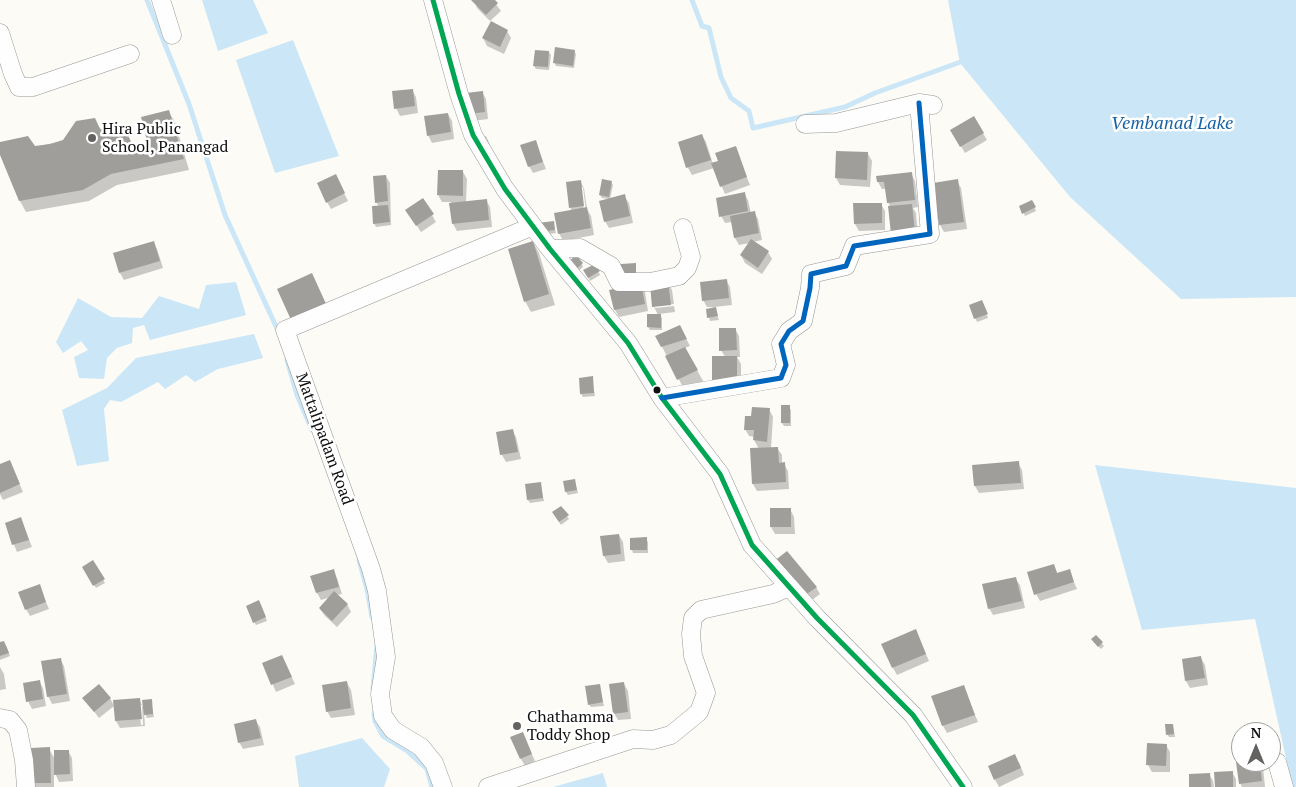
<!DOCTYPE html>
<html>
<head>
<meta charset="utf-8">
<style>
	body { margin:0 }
	#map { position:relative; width:1296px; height:787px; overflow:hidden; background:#fcfbf6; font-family:"PT Serif",serif }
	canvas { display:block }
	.north { position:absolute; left:1231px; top:722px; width:50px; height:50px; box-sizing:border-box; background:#fff; border:1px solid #9f9f9f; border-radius:50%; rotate:0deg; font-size:14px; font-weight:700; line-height:20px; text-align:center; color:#101010 }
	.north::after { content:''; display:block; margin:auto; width:18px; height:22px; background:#636260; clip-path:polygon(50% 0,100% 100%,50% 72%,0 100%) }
</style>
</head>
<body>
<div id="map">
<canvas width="1296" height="787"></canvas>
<div class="north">N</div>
</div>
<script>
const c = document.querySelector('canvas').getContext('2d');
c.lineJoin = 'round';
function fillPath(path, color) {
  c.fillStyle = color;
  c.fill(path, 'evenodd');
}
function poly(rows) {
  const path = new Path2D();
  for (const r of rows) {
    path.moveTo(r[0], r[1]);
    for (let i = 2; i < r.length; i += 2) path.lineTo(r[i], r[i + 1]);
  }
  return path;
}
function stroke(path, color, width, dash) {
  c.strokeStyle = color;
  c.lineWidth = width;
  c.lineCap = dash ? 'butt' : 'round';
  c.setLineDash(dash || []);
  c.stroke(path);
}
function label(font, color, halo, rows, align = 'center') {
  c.font = font + ' "PT Serif",serif';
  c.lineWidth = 5;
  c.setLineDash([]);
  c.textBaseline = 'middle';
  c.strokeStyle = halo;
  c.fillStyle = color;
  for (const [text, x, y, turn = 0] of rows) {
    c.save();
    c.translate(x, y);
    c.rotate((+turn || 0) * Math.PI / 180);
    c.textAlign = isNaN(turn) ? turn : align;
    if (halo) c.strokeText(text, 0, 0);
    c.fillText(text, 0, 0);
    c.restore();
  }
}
fillPath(poly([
	[202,0,253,0,268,33,218,51],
	[948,0,1296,0,1296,297,1181,299,1070,197,960,63],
	[293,40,339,156,275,173,236,60],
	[236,282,246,315,150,340,144,325,133,328,132,343,117,348,107,358,104,379,79,378,74,357,88,350,81,341,63,353,56,342,78,298,111,317,142,318,159,296,199,309,206,285],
	[254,334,263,358,218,369,195,382,186,375,165,389,158,382,121,402,110,400,104,409,109,461,77,466,62,410,107,388,136,358],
	[1095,465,1296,488,1296,787,1293,787,1292,785,1255,619,1142,630],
	[362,738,390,769,384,787,299,787,295,756],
	[603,773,607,787,553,787]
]), '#cbe7f7');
fillPath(poly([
	[474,0,493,0,501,11,490,21,477,8],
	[507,31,511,38,504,54,487,46,483,38],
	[574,51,576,54,574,68,556,66,554,62],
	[549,52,551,55,549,70,536,69,534,66],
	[412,90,416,97,418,113,400,116,396,108],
	[482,92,486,99,488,119,473,121,467,94],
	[168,111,175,122,189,170,117,185,89,201,26,212,20,201,0,152,0,143,34,147,64,141,95,120,101,130,124,127,135,150,150,146],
	[448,114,452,121,454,139,432,143,428,135],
	[974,118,987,140,965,153,952,131],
	[702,135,706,142,713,164,719,162,735,148,750,185,725,194,714,168,692,175,688,168,679,143],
	[486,136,490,145,486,147,482,137],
	[535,141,546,169,533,173,529,166],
	[868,154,872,161,870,187,840,185,836,178],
	[463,172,467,179,466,202,486,200,490,207,492,227,457,231,453,224,451,202,442,202,438,195],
	[911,173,915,181,918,207,913,208,916,213,918,238,891,208,888,202,886,189,882,189,878,182,877,177],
	[386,176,390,183,391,225,376,227,374,223,379,207,376,202],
	[580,181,584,188,587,209,591,216,594,235,563,241,559,233,572,211,570,207],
	[581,187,583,187,586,212,584,212],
	[957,181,961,188,967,229,944,232,940,225],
	[611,182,613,185,610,199,624,196,629,203,633,223,609,228,605,221,610,199,602,198,600,195],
	[339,183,348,201,331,209,327,202],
	[744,193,748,200,751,213,754,212,758,219,762,240,753,242,768,252,772,259,762,274,745,263,741,255,750,243,739,245,735,238,732,222,725,223,721,216],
	[1032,201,1036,211,1025,216,1021,207],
	[881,204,885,211,885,230,859,231,855,224],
	[432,215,436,222,421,232,411,217],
	[553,222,556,233,543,235],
	[153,242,157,249,163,268,124,280,120,273,114,253],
	[533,242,539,253,555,305,531,312,525,301],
	[582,264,583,267,576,273,570,266],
	[595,265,600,275,590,281,585,271],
	[652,273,653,276,668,283,672,290,674,304,655,306,655,308,674,306,675,312,659,314,662,318,662,330,650,330,648,327,658,315,654,307,651,284,644,274],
	[726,280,730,287,732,305,714,307,719,320,710,321,707,310,714,308,713,307,707,307,703,300],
	[640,285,645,292,648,311,619,317,615,310,611,291],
	[983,305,988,318,977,322,970,306],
	[680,327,690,346,685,348,709,392,690,401,657,337],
	[735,329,739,336,740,357,737,357,741,364,741,386,717,386,713,379,725,357,721,350],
	[592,378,595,396,583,397,581,394],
	[789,407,791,410,791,426,784,426,782,423],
	[769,409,773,417,771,448,777,448,782,455,782,464,784,464,788,471,789,489,757,491,753,484,759,449,754,440,755,437,749,436,745,429,752,418],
	[512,430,516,437,521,459,506,462,502,455,497,433],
	[1018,463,1022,470,1024,489,979,493,975,486],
	[0,466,13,469,23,492,3,500,0,494],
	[574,480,578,493,568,495,566,492],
	[540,484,544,501,530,503,528,500],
	[561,507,569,519,561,525,553,513],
	[790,509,794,517,795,534,775,534,771,527],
	[21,519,32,547,17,552,6,524],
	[619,535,623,542,625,561,608,563,604,556,602,537],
	[646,539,648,542,648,553,633,553,632,550],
	[93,562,105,583,96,588,83,567],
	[1053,565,1058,574,1069,571,1077,589,1040,601,1036,594],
	[778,569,816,587,820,594,808,603],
	[333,571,337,578,342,594,337,595,347,604,351,612,337,627,325,616,320,609,331,597,321,600,317,593,312,577],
	[1015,578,1020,585,1025,608,993,615,989,608],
	[39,586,49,609,30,616,26,609],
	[261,605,267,621,256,625,254,622],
	[1096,636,1104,646,1101,649,1092,640],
	[919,638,929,661,897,675,893,668],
	[0,644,6,645,10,656,0,660],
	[282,656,295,684,276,692,264,664],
	[1201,658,1205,665,1208,685,1190,688,1186,681],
	[60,659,64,666,70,701,52,704,48,696],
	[0,667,4,674,6,689,0,690],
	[39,681,43,688,46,706,32,709,28,701],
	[347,683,351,690,355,715,331,718,327,711],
	[624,684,628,691,631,719,618,720,614,713],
	[599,685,604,706,591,707,589,704],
	[963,686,978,722,947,733,943,726],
	[84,698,110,698,114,706,99,718],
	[139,699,144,709,151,701,154,717,147,718,144,712,145,726,120,728,116,721],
	[139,705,142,705,143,725,141,725],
	[255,720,260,727,264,745,243,749,239,742],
	[1173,725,1175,737,1169,737,1167,734],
	[522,733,535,761,525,766,521,759],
	[1166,745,1170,752,1170,772,1152,772,1148,765],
	[49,749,55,759,68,751,72,758,73,781,59,782,54,771,54,787,35,787,33,783],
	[1019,762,1024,775,999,787,995,780],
	[1259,762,1263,767,1265,787,1242,787,1240,783],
	[1232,772,1236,779,1236,787,1216,787],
	[1209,774,1213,781,1214,787,1191,787]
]), '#0003');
stroke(poly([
	[147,0,189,104,225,215,279,333],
	[692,0,702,26,709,28,721,77,731,98,749,111,753,128,845,107,875,93,966,60],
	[287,360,297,395,312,430],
	[359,560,367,589,372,617],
	[373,689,377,645],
	[374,713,375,721,383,736,406,750,427,769,432,787]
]), '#cbe7f7', 5);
fillPath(poly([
	[471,0,495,0,498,3,486,15],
	[491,21,508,30,500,47,482,38],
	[555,47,575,50,573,66,553,63],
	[535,50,549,51,548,67,533,66],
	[413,89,415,106,394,109,392,91],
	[483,91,485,112,468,114,466,93],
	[169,110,184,159,111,174,83,190,19,201,0,155,0,142,28,136,35,146,50,144,63,140,76,121,95,118,100,129,124,126,134,149,148,145,141,117],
	[448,113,451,132,427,136,424,116],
	[974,116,984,133,960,147,950,130],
	[702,134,711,160,686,168,678,142],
	[536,140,543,162,528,167,520,145],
	[736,146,747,177,720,187,711,163,718,161,715,153],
	[836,151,868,152,867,180,835,178],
	[438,170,463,170,463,196,437,195],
	[912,172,915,200,887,203,884,182,877,182,876,176],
	[336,174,345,193,326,203,317,183],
	[386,175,388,201,375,203,373,176],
	[602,179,612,181,609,197,599,195],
	[958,179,964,222,939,225,933,183],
	[581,180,584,206,569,208,566,182],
	[745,192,748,211,719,217,716,198],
	[625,194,630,216,604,222,599,201],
	[423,198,434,214,416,226,405,210],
	[487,199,489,220,452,224,449,203],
	[1032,200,1036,207,1022,214,1019,206],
	[853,203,882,203,882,223,854,224],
	[912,204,915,231,891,234,888,206],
	[388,205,390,222,373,224,372,206],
	[587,207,591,228,558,234,554,213],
	[755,211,759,233,734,238,730,216],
	[554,221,555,230,540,232,538,223],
	[751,239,769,251,758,268,740,255],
	[154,241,160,261,119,273,113,253],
	[533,241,549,294,524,302,508,249],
	[576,255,583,263,574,271,567,263],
	[636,263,636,275,621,275,621,264],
	[595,264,600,271,588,278,583,270],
	[312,273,327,306,292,322,277,289],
	[727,279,729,298,702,301,700,282],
	[668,282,671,305,652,307,650,284],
	[641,283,645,304,614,310,609,290],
	[982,300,988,314,974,319,969,305],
	[716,307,718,316,707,318,706,309],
	[647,314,661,314,661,328,647,327],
	[680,325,687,339,661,347,655,336],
	[719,328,736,328,737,350,719,351],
	[685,347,698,370,677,380,665,356],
	[712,356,737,356,737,379,712,380],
	[593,376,594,393,580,394,579,378],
	[781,405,790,405,790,423,781,423],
	[752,407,770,408,767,442,753,440,754,430,744,430,745,416,751,416],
	[513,429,518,452,500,455,496,432],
	[778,447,779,463,785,462,786,482,752,484,750,448],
	[10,460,20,484,0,493,0,464],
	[1019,461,1021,483,974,486,972,465],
	[575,479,577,490,565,492,563,481],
	[541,482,543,498,527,500,525,484],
	[561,506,569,515,559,522,552,512],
	[770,508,791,508,791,527,770,527],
	[21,517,29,540,12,545,5,523],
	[619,534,621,554,603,556,600,536],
	[647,537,647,550,630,550,630,538],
	[787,551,817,587,804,596,773,562],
	[93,560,105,579,93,586,82,567],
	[1054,564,1057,573,1070,569,1074,582,1034,595,1027,572],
	[334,569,339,587,316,593,310,576],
	[1016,577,1022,601,988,609,982,584],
	[40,584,46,602,25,610,18,592],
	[334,591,348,604,332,621,319,608],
	[259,600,266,617,253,623,246,606],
	[916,629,926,654,892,668,881,644],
	[1096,635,1103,642,1098,647,1091,639],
	[4,641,9,653,0,656,0,642],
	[282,655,292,677,271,685,262,663],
	[1201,656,1205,678,1185,681,1182,659],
	[61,658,67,694,47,697,41,661],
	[40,680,43,699,26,702,23,683],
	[347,681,351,708,326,712,322,685],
	[624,682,628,712,613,714,609,684],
	[99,684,111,698,94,712,82,698],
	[600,684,603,702,588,705,585,686],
	[964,685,975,715,942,726,931,696],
	[140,698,142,719,115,721,113,700],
	[152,699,153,714,144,715,142,700],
	[256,719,261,738,238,743,234,724],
	[1165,724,1173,724,1174,734,1166,735],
	[523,732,532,754,520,759,510,737],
	[1147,743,1167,744,1166,766,1146,765],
	[50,747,51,783,32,783,31,748],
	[54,750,69,750,70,774,54,775],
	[1015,754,1021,768,994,780,988,766],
	[1241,761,1260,762,1262,781,1239,784,1236,762],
	[1233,771,1233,787,1215,787,1214,772],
	[1210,773,1211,787,1189,787,1189,774]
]), '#a09e9b');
const minor = poly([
	[161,0,172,35],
	[433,0,459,94,473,135,505,189,550,249,628,343,662,398,720,474,752,545,817,618,913,715,963,787],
	[0,33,13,74,19,87,33,87,130,54],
	[805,124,836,123,919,103,933,105],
	[550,249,580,248,611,266,619,282,650,282,679,276,687,268,691,257,683,228],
	[662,398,781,378,786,365,781,344,789,331,803,321,810,288,811,274,846,266,854,246,930,234,919,103],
	[0,718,10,720,18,730,24,760,26,787],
	[1277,762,1284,787],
	[443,787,434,763,421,747,393,730,383,716,380,694,386,657,377,591,371,569,285,330,533,226],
	[488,787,633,739,653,740,671,735,699,712,706,693,693,656,691,634,693,618,701,610,773,594,789,587]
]);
stroke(minor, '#969694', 19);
stroke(minor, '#fffefe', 18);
stroke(poly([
	[433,0,459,94,473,135,505,189,550,249,628,343,662,398,720,474,752,545,817,618,913,715,963,787]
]), '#00a651', 5);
stroke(poly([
	[662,398,781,378,786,365,781,344,789,331,803,321,810,288,811,274,846,266,854,246,930,234,919,103]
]), '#0065bd', 5);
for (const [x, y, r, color] of [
	[92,138,5,"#636260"],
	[657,390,4.5,"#101010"],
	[517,726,5,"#636260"]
]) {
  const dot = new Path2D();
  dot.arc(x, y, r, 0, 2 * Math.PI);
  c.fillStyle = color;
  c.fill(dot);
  stroke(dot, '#fff', 2);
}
label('16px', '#101010', '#fff', [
	["Hira Public",102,129],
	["School, Panangad",102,147],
	["Chathamma",527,717],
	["Toddy Shop",527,735]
], 'left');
label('16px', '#101010', '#fff', [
	["Mattalipadam Road",324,439,70]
]);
label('italic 18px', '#1663a5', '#fff', [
	["Vembanad Lake",1172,124]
]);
</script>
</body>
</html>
